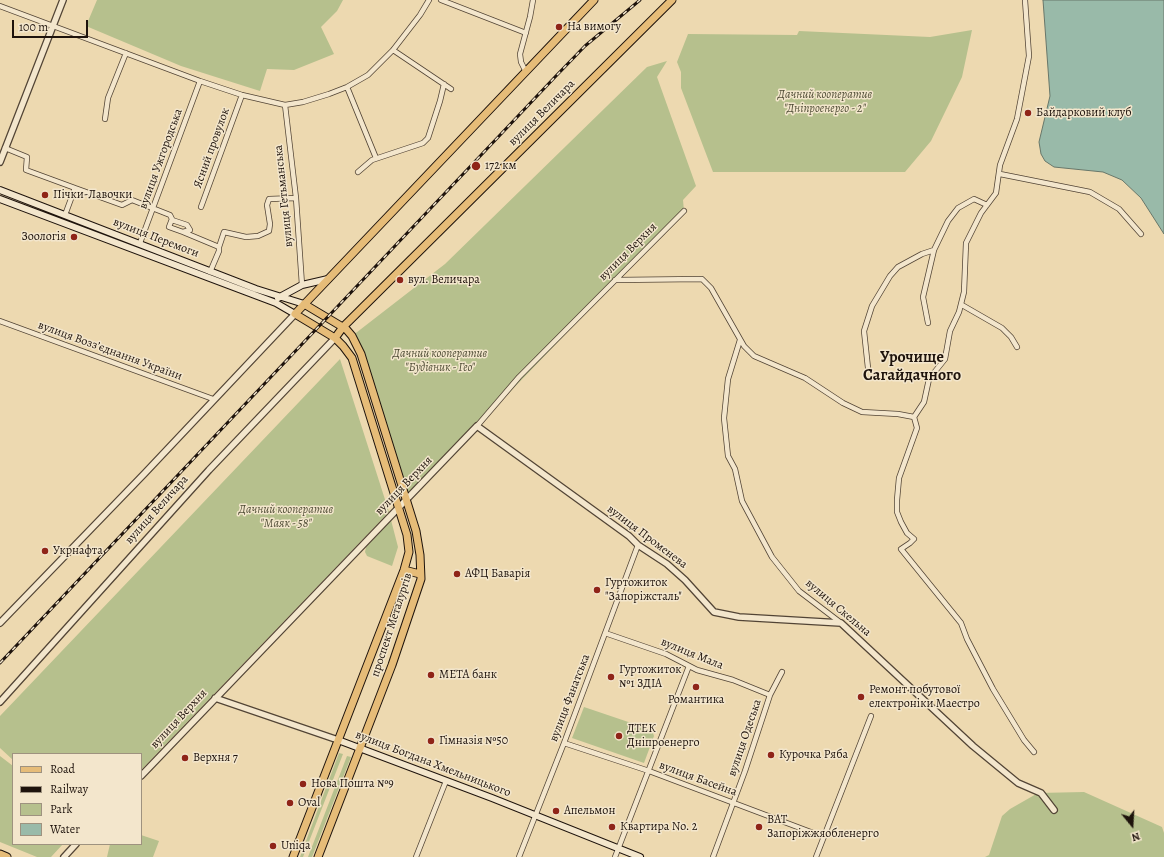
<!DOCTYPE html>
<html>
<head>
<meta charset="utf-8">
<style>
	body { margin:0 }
	#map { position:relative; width:1164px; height:857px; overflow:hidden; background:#edd9b0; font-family:Alegreya,serif }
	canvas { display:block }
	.legend { position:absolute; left:12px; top:753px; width:130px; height:92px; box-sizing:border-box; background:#f3e6cc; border:1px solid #9e927f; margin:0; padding:5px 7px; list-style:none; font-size:12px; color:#1e130c }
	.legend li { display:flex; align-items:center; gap:8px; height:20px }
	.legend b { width:20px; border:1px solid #9e927f }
	.north { position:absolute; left:1112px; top:805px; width:40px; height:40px; -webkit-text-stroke:3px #f3e6cc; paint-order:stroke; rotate:162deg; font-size:11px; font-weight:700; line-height:16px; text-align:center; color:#1e130c }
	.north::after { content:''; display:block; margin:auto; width:14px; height:18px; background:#1e130c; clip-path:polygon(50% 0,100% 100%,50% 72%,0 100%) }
	.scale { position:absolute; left:12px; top:20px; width:76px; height:18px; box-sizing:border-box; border:2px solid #1e130c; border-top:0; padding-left:5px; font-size:12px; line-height:14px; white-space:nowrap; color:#1e130c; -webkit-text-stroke:3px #f3e6cc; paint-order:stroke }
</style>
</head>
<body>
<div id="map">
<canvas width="1164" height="857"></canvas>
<ul class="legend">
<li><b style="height:5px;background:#e6bc78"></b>Road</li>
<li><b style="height:5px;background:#1e130c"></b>Railway</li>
<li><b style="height:11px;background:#b6c08d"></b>Park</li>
<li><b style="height:11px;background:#99baa9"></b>Water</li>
</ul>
<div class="north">N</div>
<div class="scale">100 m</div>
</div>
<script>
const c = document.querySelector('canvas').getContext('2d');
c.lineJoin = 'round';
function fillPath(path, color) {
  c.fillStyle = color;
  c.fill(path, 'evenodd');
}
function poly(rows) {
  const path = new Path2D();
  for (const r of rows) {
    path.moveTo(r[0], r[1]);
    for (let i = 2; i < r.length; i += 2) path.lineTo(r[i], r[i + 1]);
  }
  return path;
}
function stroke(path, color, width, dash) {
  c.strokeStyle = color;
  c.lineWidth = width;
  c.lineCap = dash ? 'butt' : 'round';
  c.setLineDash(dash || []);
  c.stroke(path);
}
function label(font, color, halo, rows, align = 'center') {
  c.font = font + ' Alegreya,serif';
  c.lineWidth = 3;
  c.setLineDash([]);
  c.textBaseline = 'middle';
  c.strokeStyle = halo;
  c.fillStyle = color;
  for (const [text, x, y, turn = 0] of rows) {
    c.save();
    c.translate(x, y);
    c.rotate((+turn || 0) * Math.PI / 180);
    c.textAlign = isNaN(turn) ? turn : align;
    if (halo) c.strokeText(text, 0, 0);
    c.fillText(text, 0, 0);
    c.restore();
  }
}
fillPath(poly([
	[97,0,343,0,337,11,321,27,334,54,294,70,267,69,260,91,181,66,86,26],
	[972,30,962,77,931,141,905,172,713,172,681,88,681,72,677,62,688,34,797,35,799,31,930,37],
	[667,61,657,77,696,186,683,200,684,211,406,500,352,336,445,264,647,67],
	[340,359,389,512,141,770,141,754,13,754,13,760,0,748,0,716],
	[391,520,398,547,392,566,367,556,365,552,366,547],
	[584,707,652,730,654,736,644,763,572,738],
	[339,753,343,754,303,857,300,857],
	[0,756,13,766,13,844,63,844,51,857,37,857,0,842],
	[347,756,351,757,312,857,308,857],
	[1084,792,1162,827,1164,833,1164,857,985,857,989,855,1002,816,1010,809,1038,793],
	[141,835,159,841,153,857,107,857,110,844,141,844]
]), '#b6c08d');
const water = poly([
	[1043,0,1164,0,1164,234,1141,198,1122,180,1103,172,1054,167,1045,161,1041,154,1039,142,1050,96,1043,0]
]);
fillPath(water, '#99baa9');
stroke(water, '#68776a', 1);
const minor = poly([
	[441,0,526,33],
	[0,6,200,81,242,95,285,105,303,102,329,94,347,87,368,75,393,50,420,15,429,0],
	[393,50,451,89],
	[526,72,521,62,520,54,530,17,533,0],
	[347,87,376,158],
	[285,105,296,198,302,285],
	[105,119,108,98,126,53],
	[5,148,27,157,26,170,75,188,65,215],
	[358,172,372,160,423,143,428,138,440,101,444,84],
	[1000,174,1090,192,1119,209,1141,234],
	[75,188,122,205,132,200,170,215,172,219,169,227,183,232,190,230,187,225,172,220],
	[201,207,242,95],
	[183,232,219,247,219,251,210,272],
	[140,243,200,81],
	[219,247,224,232,246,237,258,236,269,231,270,224,267,205,269,199,296,198],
	[934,250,948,221,958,208,974,199,987,205],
	[615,280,702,279,711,288,744,346,754,356,805,378,843,403,862,412,898,414,914,417,917,428,899,478,897,500,897,512,901,522,907,533,914,539,910,543,901,549,961,623,967,639,993,689,1024,740,1034,752],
	[962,305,1002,328,1011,337,1017,347],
	[0,321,213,399],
	[740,340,728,379,724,418,728,456,735,469,742,501,772,557,799,591,841,623],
	[868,368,864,331,872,306,890,276,898,267,922,254,934,250,923,297,928,323],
	[914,417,924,402,929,379,945,359,950,331,959,312,964,292,966,243,981,213,996,193,1000,165,1017,119,1029,56,1025,0],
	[477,426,519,377,684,211],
	[605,633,666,654,697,670,733,680,770,695],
	[564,743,649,771,824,837],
	[416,857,446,781],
	[519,857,564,743,638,545],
	[615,857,689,666],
	[713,857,745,771,770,695,782,672],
	[816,857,871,716]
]);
const tertiary = poly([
	[0,162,63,0],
	[0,623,145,473,295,314],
	[215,698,338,740],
	[0,702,209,470,335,338],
	[141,776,477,426,629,536,638,545,667,564,685,580,714,612,739,617,841,623,973,746,1018,783,1041,793,1054,810],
	[64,857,76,844]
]);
const secondary = poly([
	[0,190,256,289,304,304],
	[0,199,276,303,295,314],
	[278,298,302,285,328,279],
	[338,740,492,798,640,857]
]);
const primary = poly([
	[304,304,346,329,352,336,361,354,416,531,420,555,421,579,392,665,318,857],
	[335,338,343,327,672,0],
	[404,570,420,574],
	[0,854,7,857],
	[293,857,404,570,409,552,407,535,352,358,343,346,335,338,295,314,594,0]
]);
stroke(minor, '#524435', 6);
stroke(tertiary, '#524435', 8);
stroke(secondary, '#1e130c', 8);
stroke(primary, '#1e130c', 9);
stroke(minor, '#f3e6cc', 4.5);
stroke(tertiary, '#f3e6cc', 5.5);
stroke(secondary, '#f3e6cc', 6);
stroke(primary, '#e6bc78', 7);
const rail = poly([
	[0,663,555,77,585,46,640,0]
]);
stroke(rail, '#1e130c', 3);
stroke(rail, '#f3e6cc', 1.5, [4.5]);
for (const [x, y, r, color] of [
	[559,27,4,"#8f2418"],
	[1028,113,4,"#8f2418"],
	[476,166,5,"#8f2418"],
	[45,195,4,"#8f2418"],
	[74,237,4,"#8f2418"],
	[400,280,4,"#8f2418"],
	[45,551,4,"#8f2418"],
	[457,574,4,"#8f2418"],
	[597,590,4,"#8f2418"],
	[431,675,4,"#8f2418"],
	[611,677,4,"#8f2418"],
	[696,687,4,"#8f2418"],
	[861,697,4,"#8f2418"],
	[619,736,4,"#8f2418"],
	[431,741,4,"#8f2418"],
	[771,755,4,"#8f2418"],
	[185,758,4,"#8f2418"],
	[303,784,4,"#8f2418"],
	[290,803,4,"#8f2418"],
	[556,811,4,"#8f2418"],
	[612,827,4,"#8f2418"],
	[759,827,4,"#8f2418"],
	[273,846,4,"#8f2418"]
]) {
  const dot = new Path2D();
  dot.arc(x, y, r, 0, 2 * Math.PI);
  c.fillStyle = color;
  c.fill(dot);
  stroke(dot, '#f3e6cc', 1.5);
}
label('12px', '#1e130c', '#f3e6cc', [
	["На вимогу",567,27],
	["Байдарковий клуб",1036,113],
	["172 км",485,166],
	["Пічки-Лавочки",53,195],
	["Зоологія",66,237,"right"],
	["вул. Величара",408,280],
	["Укрнафта",53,551],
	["АФЦ Баварiя",465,574],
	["Гуртожиток",605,583],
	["\"Запоріжсталь\"",605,597],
	["Гуртожиток",619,670],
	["№1 ЗДІА",619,684],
	["МЕТА банк",439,675],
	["Ремонт побутової",869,690],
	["електроніки Маестро",869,704],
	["Романтика",696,700,"center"],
	["ДТЕК",627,729],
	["Дніпроенерго",627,743],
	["Гімназія №50",439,741],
	["Курочка Ряба",779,755],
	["Верхня 7",193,758],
	["Нова Пошта №9",311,784],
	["Oval",298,803],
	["Апельмон",564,811],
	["ВАТ",767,820],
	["Запоріжжяобленерго",767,834],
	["Квартира No. 2",620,827],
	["Uniqa",281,846]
], 'left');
label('italic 12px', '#535039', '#f3e6cc', [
	["Дачний кооператив",825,95],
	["\"Дніпроенерго - 2\"",825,109],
	["Дачний кооператив",440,354],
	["\"Будівник - Гео\"",440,368],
	["Дачний кооператив",286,510],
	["\"Маяк - 58\"",286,524]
]);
label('12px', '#1e130c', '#f3e6cc', [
	["вулиця Величара",542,113,-45],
	["Ясний провулок",212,148,-70],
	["вулиця Ужгородська",161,159,-70],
	["вулиця Гетьманська",284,196,-96],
	["вулиця Перемоги",156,238,21],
	["вулиця Верхня",628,252,-45],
	["вулиця Воззʼєднання України",110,351,20],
	["вулиця Верхня",404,486,-46],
	["вулиця Величара",157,510,-48],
	["вулиця Променева",647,537,37],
	["вулиця Скельна",838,608,40],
	["проспект Металургів",392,625,-72],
	["вулиця Мала",692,654,22],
	["вулиця Фанатська",570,698,-69],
	["вулиця Верхня",179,719,-47],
	["вулиця Одеська",745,738,-71],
	["вулиця Богдана Хмельницького",433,764,21],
	["вулиця Басейна",698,779,20]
]);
label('bold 16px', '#1e130c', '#f3e6cc', [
	["Урочище",912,358],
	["Сагайдачного",912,376]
]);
</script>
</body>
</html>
